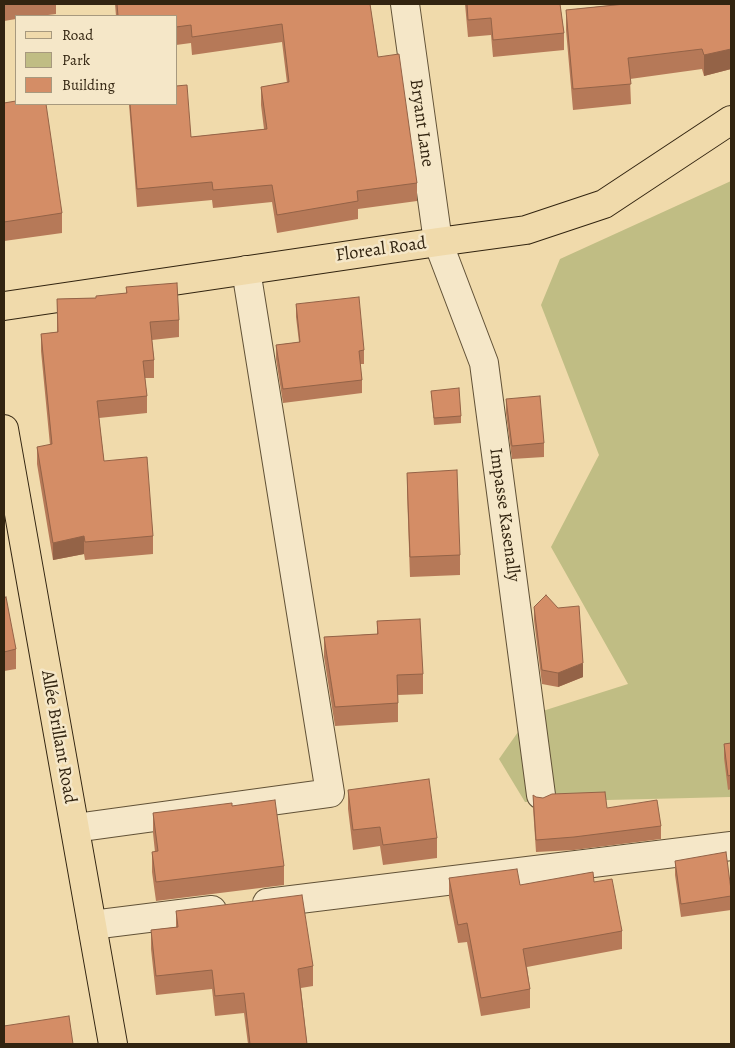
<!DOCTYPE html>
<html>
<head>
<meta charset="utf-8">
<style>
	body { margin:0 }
	#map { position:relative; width:735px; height:1048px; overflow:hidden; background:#f0daab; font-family:Alegreya,serif }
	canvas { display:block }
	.frame { position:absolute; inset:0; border:5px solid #322410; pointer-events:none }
	.legend { position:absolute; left:15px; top:15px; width:162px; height:90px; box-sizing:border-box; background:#f5e7c8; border:1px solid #a7997e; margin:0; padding:6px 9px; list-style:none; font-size:15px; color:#322410 }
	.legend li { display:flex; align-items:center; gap:10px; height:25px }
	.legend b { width:25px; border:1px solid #a7997e }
</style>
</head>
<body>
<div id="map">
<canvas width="735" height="1048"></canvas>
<div class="frame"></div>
<ul class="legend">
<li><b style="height:6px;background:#f0daab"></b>Road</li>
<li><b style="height:14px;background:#c0bd84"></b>Park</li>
<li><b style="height:14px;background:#d48d66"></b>Building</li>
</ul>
</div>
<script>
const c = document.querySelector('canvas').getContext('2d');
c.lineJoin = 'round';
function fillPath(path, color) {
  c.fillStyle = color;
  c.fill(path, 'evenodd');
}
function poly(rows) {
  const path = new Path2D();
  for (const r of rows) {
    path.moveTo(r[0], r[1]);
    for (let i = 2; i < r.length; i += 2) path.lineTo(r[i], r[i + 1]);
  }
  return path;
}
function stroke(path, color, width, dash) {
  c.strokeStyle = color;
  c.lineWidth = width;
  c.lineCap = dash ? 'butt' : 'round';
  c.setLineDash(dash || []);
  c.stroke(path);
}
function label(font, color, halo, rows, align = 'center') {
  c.font = font + ' Alegreya,serif';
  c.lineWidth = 5;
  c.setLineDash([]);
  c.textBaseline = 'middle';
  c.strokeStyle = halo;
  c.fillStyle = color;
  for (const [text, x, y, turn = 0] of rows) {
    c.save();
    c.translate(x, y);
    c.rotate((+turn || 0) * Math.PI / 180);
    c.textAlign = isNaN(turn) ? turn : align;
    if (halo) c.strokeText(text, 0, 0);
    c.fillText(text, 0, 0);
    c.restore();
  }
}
fillPath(poly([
	[731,181,731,797,525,802,499,759,530,715,628,684,551,547,599,455,541,305,560,259]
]), '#c0bd84');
const minor = poly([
	[405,4,438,242,484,363,541,795],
	[75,828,330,793,246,270],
	[267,903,731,846],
	[92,925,212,910]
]);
const major = poly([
	[4,306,438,242,526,230,604,204,731,120],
	[4,429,113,1044]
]);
stroke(minor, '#625237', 30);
stroke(major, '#322410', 30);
stroke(minor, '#f5e7c8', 28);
stroke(major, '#f0daab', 28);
fillPath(poly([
	[4,4,56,4,56,14,40,16,16,16,16,19,4,21],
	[115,4,370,4,378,57,417,183,417,201,358,209,358,219,277,233,272,202,213,208,212,200,137,207,129,104,176,104,191,137,264,129,261,105,261,87,287,83,282,42,192,55,191,43,176,45,176,16,116,16],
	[465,4,560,4,564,33,564,50,493,57,491,35,468,37],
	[622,4,731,4,731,69,704,76,702,69,630,79,631,104,573,110,566,30,566,10],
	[4,103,62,213,62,233,4,241],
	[126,287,179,320,179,337,152,340,154,360,154,378,145,378,147,396,147,413,99,418,104,461,153,536,153,554,85,560,84,554,53,560,37,464,37,447,50,445,41,351,41,334,57,332,57,299,96,298,126,293],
	[296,304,364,350,364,364,360,364,362,380,362,393,283,403,276,359,276,345,299,342,296,317],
	[431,391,461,416,461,423,434,425],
	[506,399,544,443,544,457,512,459,506,413],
	[407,473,460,555,460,575,410,577,407,492],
	[4,598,16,649,16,669,4,671],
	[534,607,583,677,558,687,542,684,534,620],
	[377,621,423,674,423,694,398,695,398,722,335,726,324,657,324,637,377,634],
	[731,743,731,789,728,790,724,758,724,744],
	[348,790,437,838,437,858,383,865,380,846,353,850,348,809],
	[533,795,536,797,607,808,661,826,661,839,574,850,536,852,533,808],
	[232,806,284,866,284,885,156,901,152,872,152,852,155,852,153,833,153,813],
	[675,861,731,890,731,910,681,917,675,875],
	[449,878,520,885,594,882,622,931,622,949,527,967,530,989,530,1008,481,1016,467,942,458,943,449,897],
	[176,911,313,966,313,986,301,988,307,1044,248,1044,244,1013,215,1016,212,989,156,995,151,949,151,930,176,927]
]), '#b67958');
fillPath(poly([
	[731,49,731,69,704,76,704,55],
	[84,536,84,554,53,560,53,543],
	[583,663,583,677,558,687,558,673]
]), '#946347');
const building = poly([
	[117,4,370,4,378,57,399,54,417,183,357,191,358,201,277,215,272,185,213,190,212,182,137,189,130,104,176,104,176,86,187,85,191,137,267,129,261,87,289,82,282,24,192,37,191,25,176,27,176,16,118,16,117,4],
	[467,4,560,4,564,33,493,40,491,18,468,20,467,4],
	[625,4,731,4,731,49,704,55,702,49,628,58,631,84,573,89,566,10,625,4],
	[16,101,16,104,46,104,62,213,4,222,4,103,16,101],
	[177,283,179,320,150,322,154,360,143,361,147,396,97,401,104,461,147,457,153,536,85,542,84,536,53,543,37,447,52,444,41,334,58,332,57,299,96,298,96,296,127,293,126,287,177,283],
	[359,297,364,350,359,351,362,380,283,389,276,345,300,342,296,304,359,297],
	[459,388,461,416,434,418,431,391,459,388],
	[540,396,544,443,512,446,506,399,540,396],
	[457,470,460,555,410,557,407,473,457,470],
	[546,595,558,608,579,606,583,663,558,673,542,670,534,607,546,595],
	[6,597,16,649,4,652,4,598,6,597],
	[420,619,423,674,397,675,398,703,335,707,324,637,378,634,377,621,420,619],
	[731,743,731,775,728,776,724,744,731,743],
	[429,779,437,838,383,845,380,827,353,830,348,790,429,779],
	[605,792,607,808,657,800,661,826,574,837,536,840,533,795,536,797,543,798,552,794,605,792],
	[275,800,284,866,156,882,152,852,158,851,153,813,232,803,232,806,275,800],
	[726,852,731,890,731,896,681,904,675,861,726,852],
	[517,869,520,885,593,872,594,882,612,879,622,931,523,949,530,989,481,998,467,923,458,925,449,878,517,869],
	[302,895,313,966,298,969,307,1044,250,1044,244,993,215,996,212,970,156,976,151,930,178,927,176,911,302,895],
	[69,1016,73,1044,4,1044,4,1026,69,1016]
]);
fillPath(building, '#d48d66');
stroke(building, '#946347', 1);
label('18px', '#322410', '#f5e7c8', [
	["Bryant Lane",421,123,82],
	["Floreal Road",381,250,-8],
	["Impasse Kasenally",504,515,82],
	["Allée Brillant Road",58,737,80]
]);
</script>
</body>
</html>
